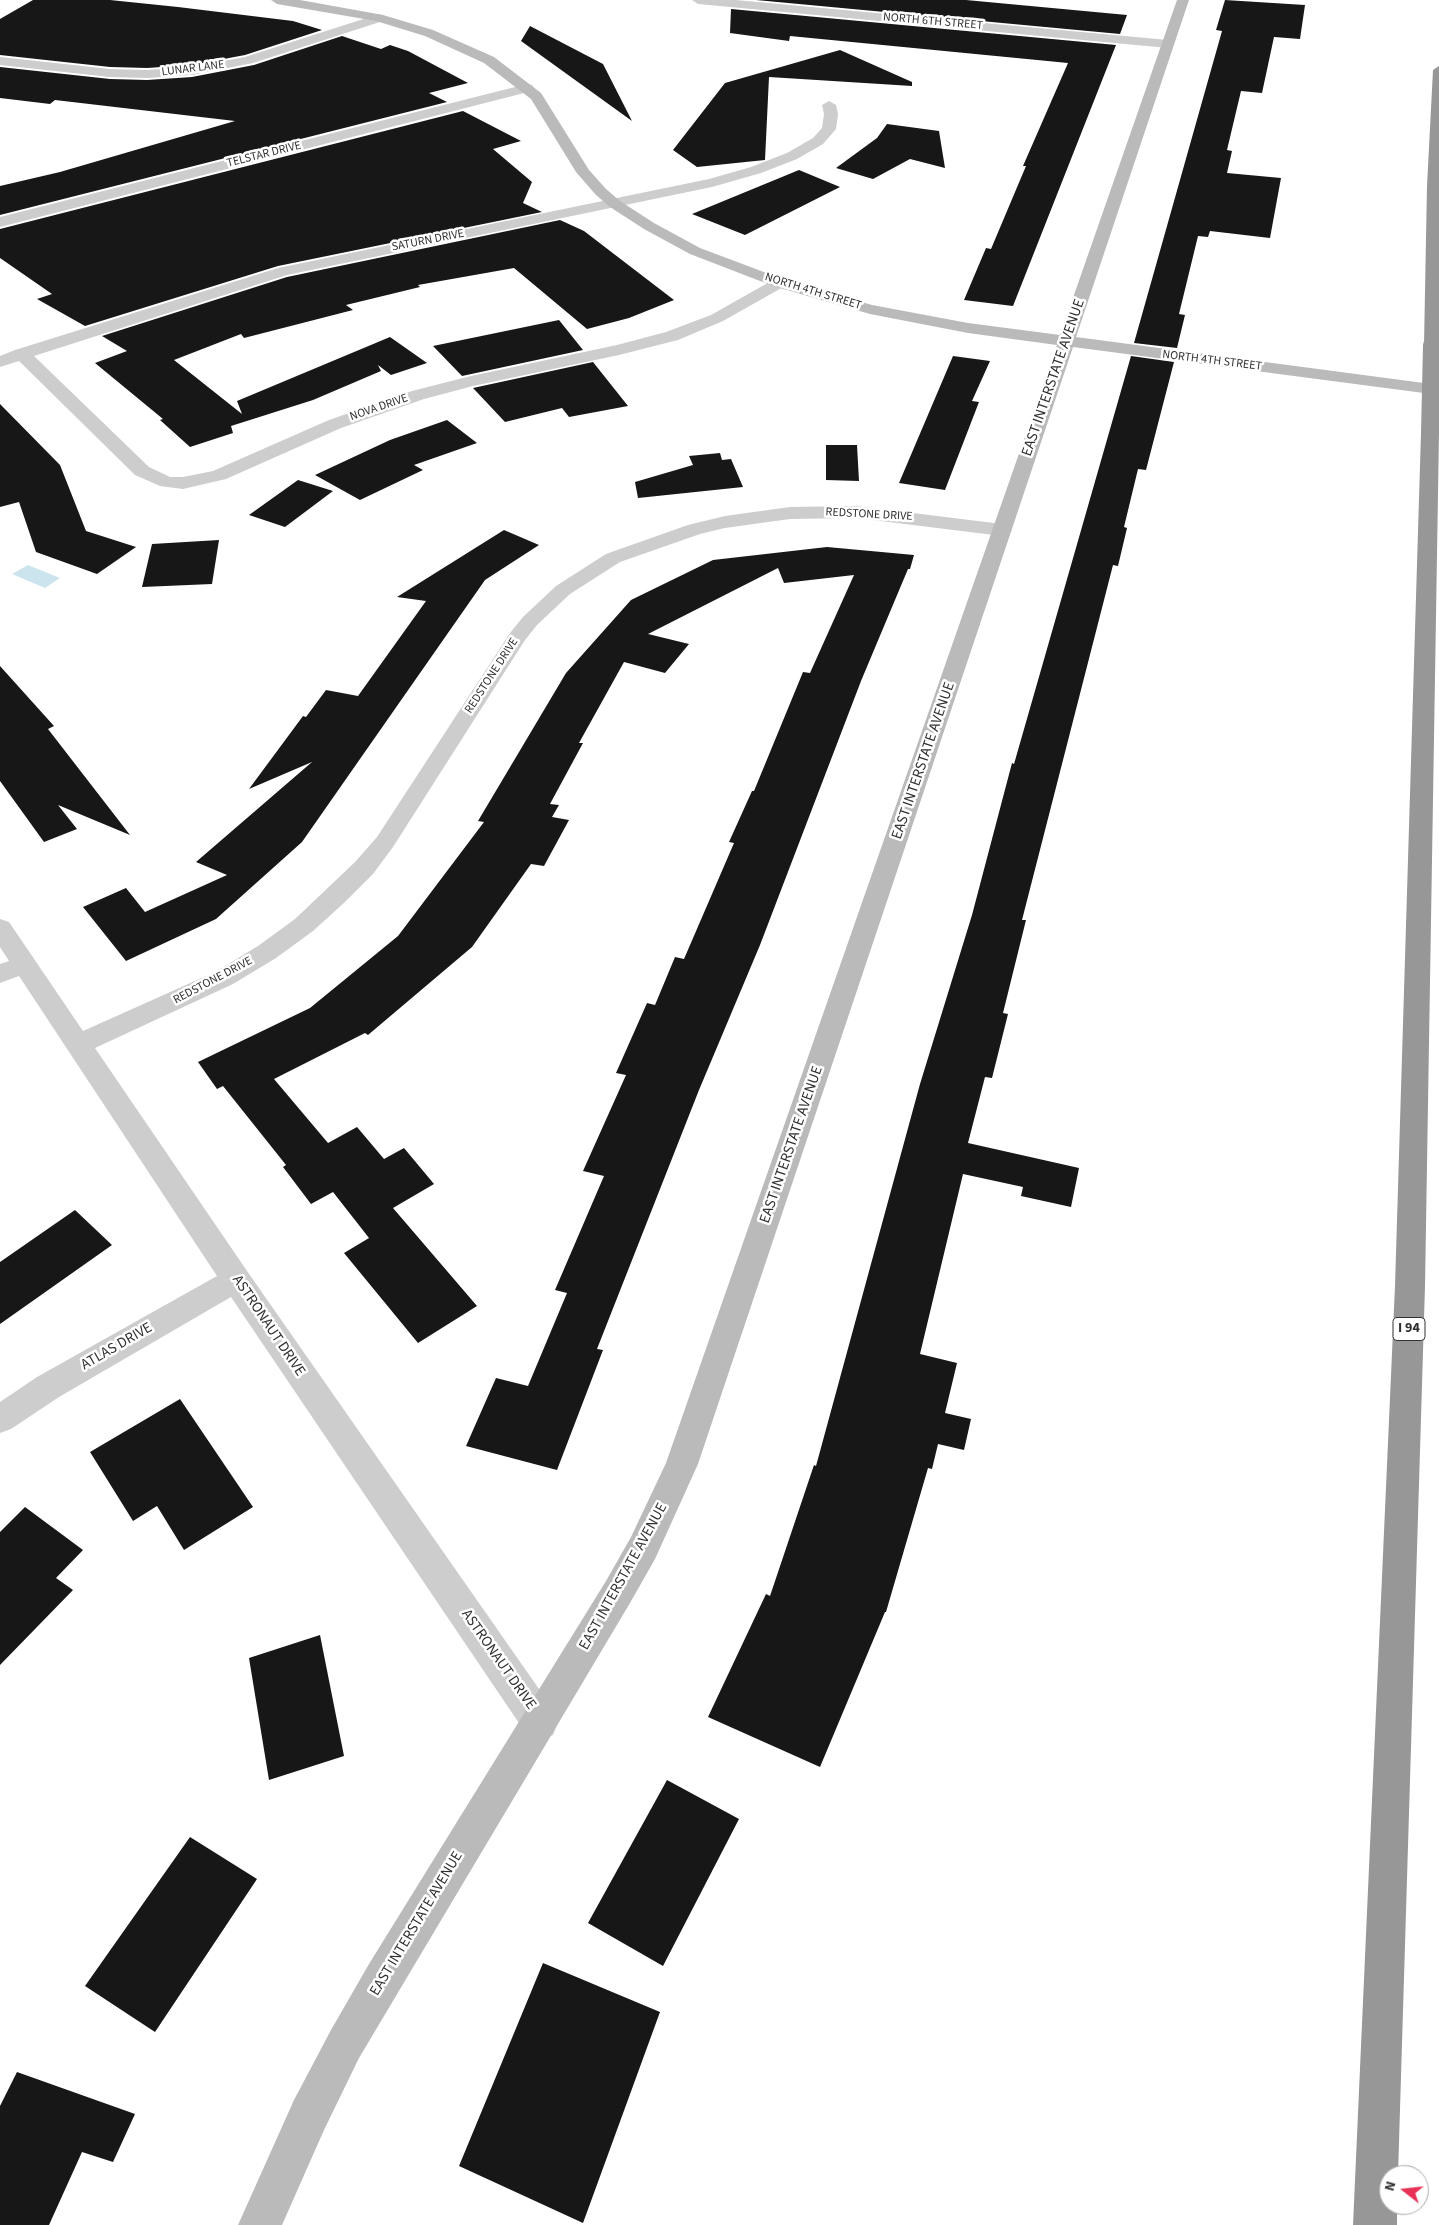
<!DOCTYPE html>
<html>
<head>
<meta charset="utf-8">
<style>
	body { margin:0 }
	#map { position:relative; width:1439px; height:2225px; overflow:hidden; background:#fff; font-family:"Source Sans 3",sans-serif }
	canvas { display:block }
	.north { position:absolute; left:1379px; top:2165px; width:50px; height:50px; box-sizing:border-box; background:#fff; border:1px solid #acacac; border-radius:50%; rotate:286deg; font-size:14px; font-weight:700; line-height:20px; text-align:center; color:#303030 }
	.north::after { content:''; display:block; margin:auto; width:18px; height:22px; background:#e93156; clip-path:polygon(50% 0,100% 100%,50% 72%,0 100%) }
</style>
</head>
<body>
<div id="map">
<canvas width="1439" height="2225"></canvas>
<div class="north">N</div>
</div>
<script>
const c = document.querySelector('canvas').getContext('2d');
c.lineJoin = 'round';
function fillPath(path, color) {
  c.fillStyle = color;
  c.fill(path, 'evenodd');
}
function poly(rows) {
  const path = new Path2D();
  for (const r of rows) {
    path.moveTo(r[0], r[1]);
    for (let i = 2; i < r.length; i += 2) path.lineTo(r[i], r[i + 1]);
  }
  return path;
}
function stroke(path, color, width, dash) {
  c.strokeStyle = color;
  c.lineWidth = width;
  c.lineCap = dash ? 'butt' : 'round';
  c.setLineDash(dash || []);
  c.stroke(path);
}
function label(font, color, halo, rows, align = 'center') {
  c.font = font + ' "Source Sans 3",sans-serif';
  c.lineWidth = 5;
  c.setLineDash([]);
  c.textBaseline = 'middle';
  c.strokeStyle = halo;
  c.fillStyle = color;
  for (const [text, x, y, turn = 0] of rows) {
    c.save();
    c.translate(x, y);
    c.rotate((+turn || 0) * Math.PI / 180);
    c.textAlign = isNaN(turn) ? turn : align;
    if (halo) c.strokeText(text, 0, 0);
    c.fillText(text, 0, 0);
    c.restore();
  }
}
fillPath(poly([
	[28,565,60,578,45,588,12,574]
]), '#cbe4ed');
fillPath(poly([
	[33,0,110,0,178,7,293,21,322,30,245,55,192,65,147,68,110,67,0,55,0,19],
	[756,0,966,0,1127,15,1120,34],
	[1225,0,1305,5,1300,39,1274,37,1262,93,1241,91,1227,150,1232,151,1227,173,1281,178,1270,238,1210,231,1208,237,1198,236,1179,314,1185,315,1177,348,1134,343,1222,31,1216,30],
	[731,9,1116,45,1013,306,964,300,986,248,991,249,1026,166,1023,166,1068,63,790,36,789,41,730,33],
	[530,26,603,64,632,121,521,41],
	[342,36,381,49,390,45,408,51,468,83,429,93,447,102,0,215,0,186,60,172,235,121,55,100,50,104,0,98,0,67,110,79,147,80,192,77,254,65],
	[840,50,912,82,912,86,769,77,765,160,697,167,673,150,725,83],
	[463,111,521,141,493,149,532,182,523,203,542,212,278,266,85,326,37,299,52,294,0,258,0,229],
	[887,124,939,131,945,168,910,159,873,179,836,168,877,138],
	[799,170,840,187,745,235,692,214],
	[560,220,584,231,674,300,629,318,587,329,514,268,418,285,420,287,346,305,353,310,244,338,241,334,174,360,242,414,237,401,390,337,427,363,391,375,378,365,381,371,313,400,231,426,233,433,190,447,160,420,163,419,95,363,127,351,102,336,287,277],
	[559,320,583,350,462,376,433,346],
	[953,356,990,361,972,401,979,402,945,490,899,483],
	[1131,356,1174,362,1146,470,1138,469,1124,527,1127,528,1118,566,1113,565,1022,920,1026,920,1003,1013,1008,1014,992,1078,985,1077,968,1143,1079,1168,1071,1207,1021,1196,1023,1187,963,1174,920,1354,957,1363,945,1413,971,1419,964,1450,938,1444,932,1469,928,1468,886,1612,885,1612,820,1767,708,1717,766,1594,770,1596,814,1465,816,1466,920,1084,972,915,1012,763,1014,764],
	[593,362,628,406,569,417,562,408,505,422,473,388],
	[0,404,60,465,86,531,136,547,97,574,36,552,19,502,0,507],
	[447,420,477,443,414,465,423,470,360,500,315,475,390,440],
	[826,445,857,445,859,481,826,480],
	[720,453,722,460,731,459,743,487,638,498,635,482,693,465,689,456],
	[298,480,333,491,285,527,249,515],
	[504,530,539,545,485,580,302,842,216,919,126,961,83,907,126,888,145,912,227,875,196,862,312,762,249,789,303,716,306,717,326,690,358,696,426,601,397,597],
	[219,540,212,584,142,587,152,544],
	[827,547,914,555,910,569,908,569,861,681,760,945,699,1090,597,1349,603,1350,557,1470,466,1446,496,1378,528,1386,567,1293,555,1290,604,1176,583,1171,626,1075,616,1073,647,1003,655,1005,675,957,684,959,734,843,729,842,752,791,754,791,803,672,810,673,854,575,784,583,778,568,648,634,689,644,665,673,624,662,579,743,583,743,550,804,559,805,552,817,569,820,544,866,531,864,472,947,368,1035,365,1033,274,1079,328,1143,357,1127,384,1159,404,1148,434,1184,393,1208,477,1306,418,1343,344,1253,369,1238,333,1192,311,1204,283,1167,286,1165,223,1086,217,1089,198,1062,310,1008,398,936,484,822,478,821,566,673,631,600,713,560],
	[0,666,54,726,48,729,130,835,58,805,77,829,44,842,0,781],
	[75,1210,112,1245,0,1324,0,1262],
	[180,1399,253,1507,184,1550,157,1506,133,1521,90,1452],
	[25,1507,83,1550,56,1578,73,1590,0,1665,0,1532],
	[320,1635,344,1756,269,1780,249,1658],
	[667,1780,739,1819,663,1966,588,1923],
	[190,1837,257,1879,155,2032,85,1986],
	[543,1963,660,2012,583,2223,459,2166],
	[17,2072,135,2114,113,2162,82,2152,49,2225,0,2225,0,2106]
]), '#171717');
fillPath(poly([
	[692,0,736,0,1168,40,1174,44,1168,48,698,4,692,0],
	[379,14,385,18,383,21,253,63,192,75,147,78,110,77,0,65,0,57,110,69,147,70,192,67,245,57,379,14],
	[527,84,532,85,534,88,532,91,0,227,0,217,527,84],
	[829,101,836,105,838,114,836,129,823,144,797,159,761,173,712,187,287,275,34,356,149,467,170,477,183,477,213,471,329,420,412,391,471,376,617,345,666,332,711,315,773,280,785,280,787,283,785,286,723,321,678,340,619,355,473,386,424,399,341,428,226,479,183,489,160,486,135,475,19,361,0,367,0,356,15,350,278,268,709,179,751,167,787,153,813,138,822,128,824,114,822,105,829,101],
	[856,506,1002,524,1009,526,1012,530,1009,534,1002,536,856,518,790,519,725,528,700,534,620,562,570,594,537,625,525,640,393,847,373,874,345,902,313,931,276,958,233,984,95,1048,247,1271,553,1709,558,1722,553,1735,540,1740,527,1735,231,1297,59,1397,11,1429,0,1433,0,1402,37,1377,217,1276,19,976,0,983,0,964,9,961,0,947,0,919,9,922,83,1031,215,972,258,946,295,919,355,862,377,837,510,633,523,617,556,586,606,554,688,525,725,516,790,507,856,506]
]), '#cdcdcd');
fillPath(poly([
	[271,0,300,0,383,15,433,30,494,57,541,93,589,170,606,189,620,201,654,223,700,248,785,280,872,305,968,323,1060,335,1177,0,1189,0,1076,337,1439,385,1439,395,1073,347,698,1464,655,1559,630,1603,359,2058,324,2130,282,2225,238,2225,294,2100,331,2030,369,1964,606,1581,631,1537,666,1463,1057,345,968,333,870,314,773,286,690,254,644,229,610,207,596,195,576,172,531,99,484,63,425,36,376,21,277,4,271,0]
]), '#bababa');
fillPath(poly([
	[1439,66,1439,347,1432,350,1426,349,1424,345,1427,186,1433,70,1439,66],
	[1430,428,1436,429,1439,433,1425,1286,1398,2175,1389,2175,1389,2205,1397,2205,1397,2225,1353,2225,1395,1286,1421,433,1424,429,1430,428]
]), '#979797');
stroke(poly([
	[1430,433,1432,345]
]), '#979797', 18);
label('12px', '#303030', '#fff', [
	["NORTH 6TH STREET",933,22,5],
	["LUNAR LANE",193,69,-7],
	["TELSTAR DRIVE",264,155,-14],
	["SATURN DRIVE",428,241,-11],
	["NORTH 4TH STREET",813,292,17],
	["NORTH 4TH STREET",1212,361,7],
	["NOVA DRIVE",379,408,-19],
	["REDSTONE DRIVE",869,515,3],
	["REDSTONE DRIVE",492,676,-57],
	["REDSTONE DRIVE",213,981,-28]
]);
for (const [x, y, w] of [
	[1409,1329,32]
]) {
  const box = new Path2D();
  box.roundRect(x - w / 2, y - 11.5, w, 23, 4);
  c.fillStyle = '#fff';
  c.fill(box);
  stroke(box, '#303030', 1);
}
label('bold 14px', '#303030', null, [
	["I 94",1409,1329]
]);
label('15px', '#303030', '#fff', [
	["EAST INTERSTATE AVENUE",1054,378,-71],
	["EAST INTERSTATE AVENUE",924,761,-71],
	["EAST INTERSTATE AVENUE",792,1145,-71],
	["ASTRONAUT DRIVE",268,1326,56],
	["ATLAS DRIVE",117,1347,-30],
	["EAST INTERSTATE AVENUE",624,1577,-61],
	["ASTRONAUT DRIVE",498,1660,55],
	["EAST INTERSTATE AVENUE",417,1924,-59]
]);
</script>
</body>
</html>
